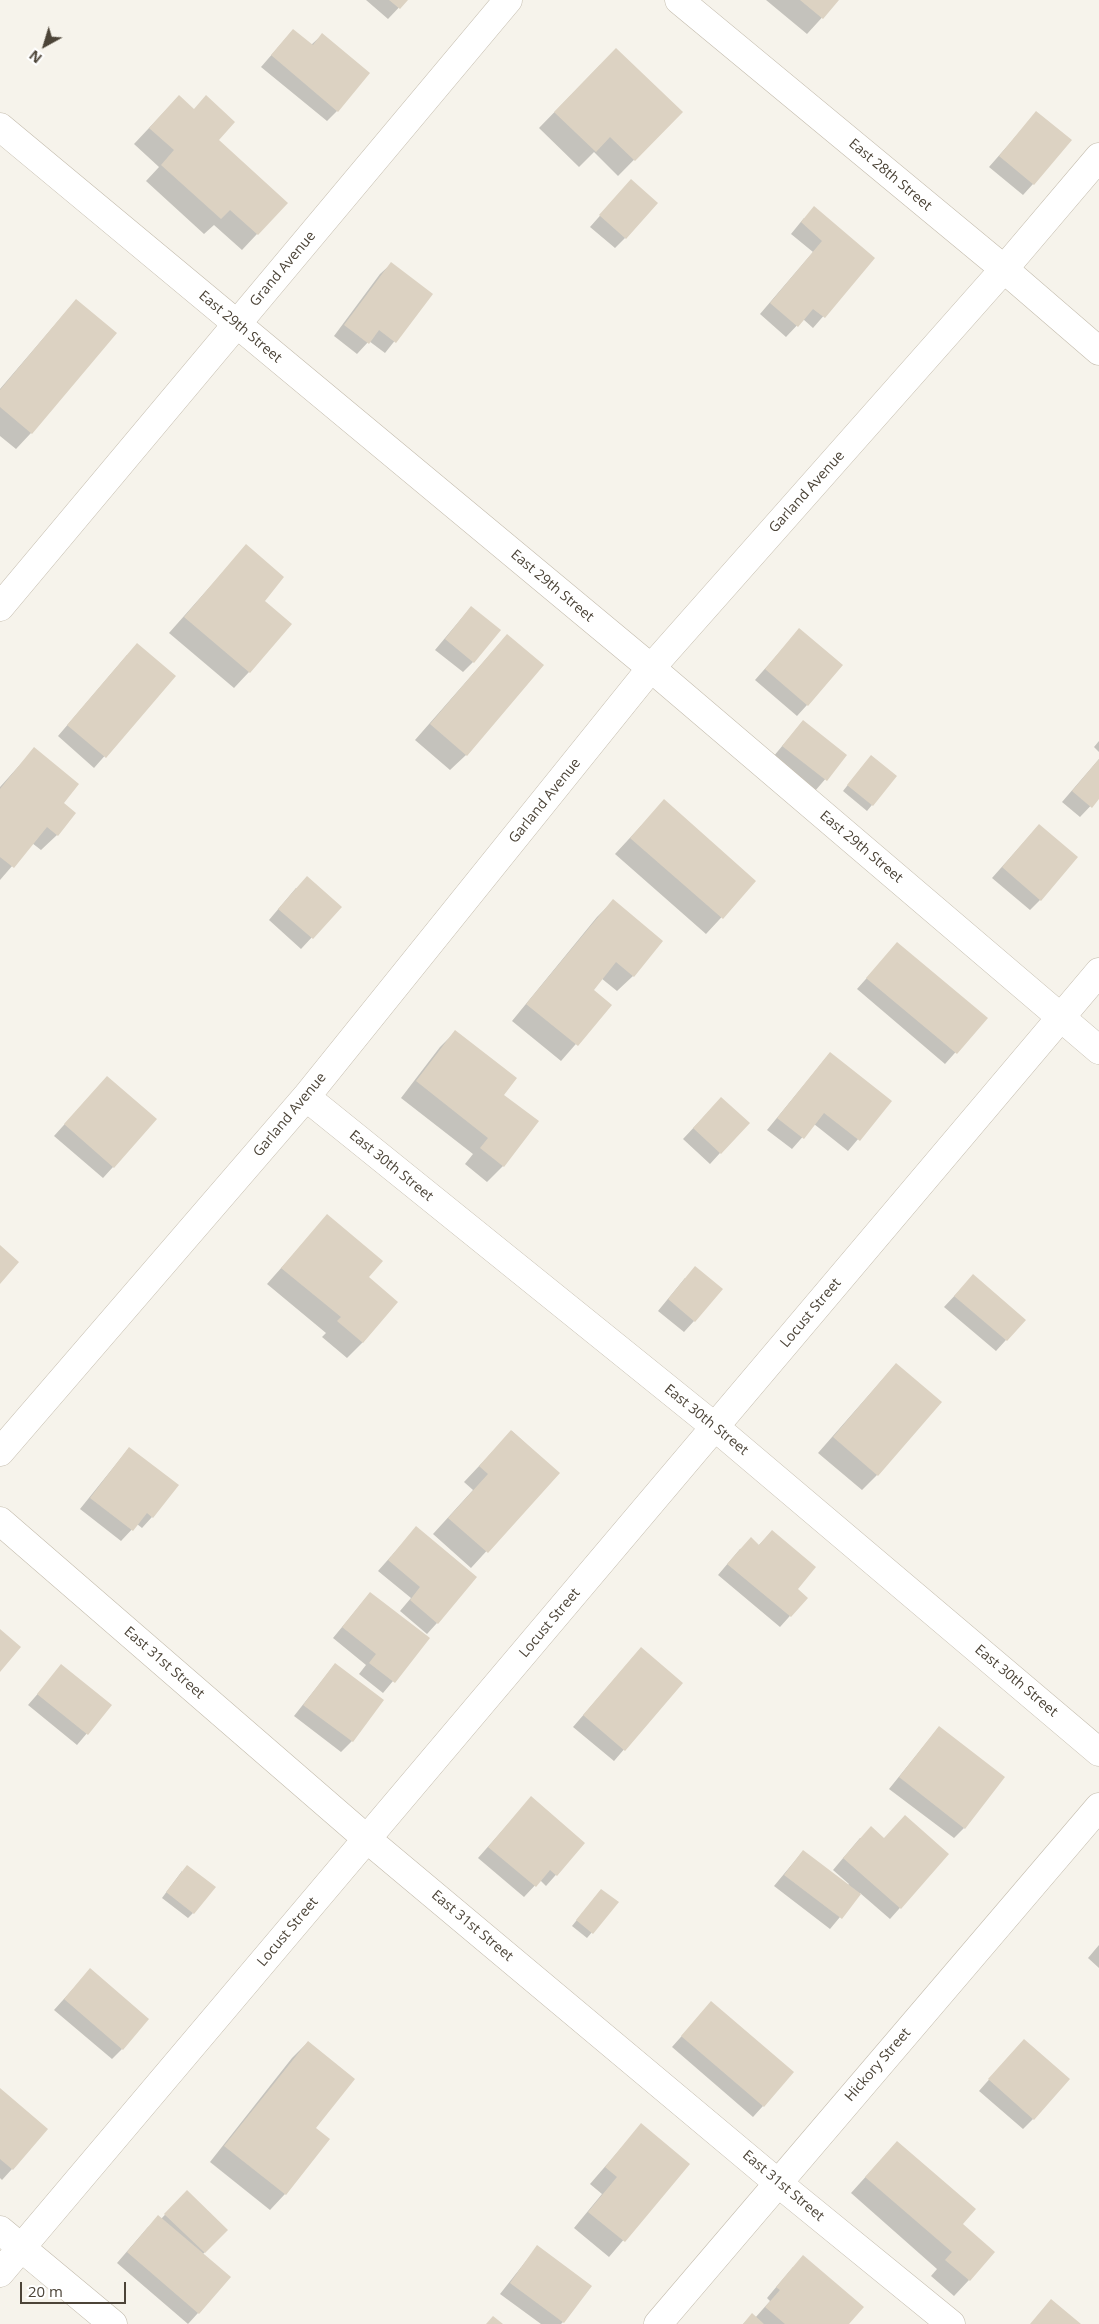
<!DOCTYPE html>
<html>
<head>
<meta charset="utf-8">
<style>
	body { margin:0 }
	#map { position:relative; width:1099px; height:2324px; overflow:hidden; background:#f6f3eb; font-family:"Open Sans",sans-serif }
	canvas { display:block }
	.north { position:absolute; left:20px; top:20px; width:50px; height:50px; -webkit-text-stroke:4px #fff; paint-order:stroke; rotate:219deg; font-size:14px; font-weight:700; line-height:20px; text-align:center; color:#4c4438 }
	.north::after { content:''; display:block; margin:auto; width:18px; height:22px; background:#4c4438; clip-path:polygon(50% 0,100% 100%,50% 72%,0 100%) }
	.scale { position:absolute; left:20px; top:2282px; width:106px; height:22px; box-sizing:border-box; border:2px solid #4c4438; border-top:0; padding-left:6px; font-size:15px; line-height:18px; white-space:nowrap; color:#4c4438; -webkit-text-stroke:4px #fff; paint-order:stroke }
</style>
</head>
<body>
<div id="map">
<canvas width="1099" height="2324"></canvas>
<div class="north">N</div>
<div class="scale">20 m</div>
</div>
<script>
const c = document.querySelector('canvas').getContext('2d');
c.lineJoin = 'round';
function fillPath(path, color) {
  c.fillStyle = color;
  c.fill(path, 'evenodd');
}
function poly(rows) {
  const path = new Path2D();
  for (const r of rows) {
    path.moveTo(r[0], r[1]);
    for (let i = 2; i < r.length; i += 2) path.lineTo(r[i], r[i + 1]);
  }
  return path;
}
function stroke(path, color, width, dash) {
  c.strokeStyle = color;
  c.lineWidth = width;
  c.lineCap = dash ? 'butt' : 'round';
  c.setLineDash(dash || []);
  c.stroke(path);
}
function label(font, color, halo, rows, align = 'center') {
  c.font = font + ' "Open Sans",sans-serif';
  c.lineWidth = 5;
  c.setLineDash([]);
  c.textBaseline = 'middle';
  c.strokeStyle = halo;
  c.fillStyle = color;
  for (const [text, x, y, turn = 0] of rows) {
    c.save();
    c.translate(x, y);
    c.rotate((+turn || 0) * Math.PI / 180);
    c.textAlign = isNaN(turn) ? turn : align;
    if (halo) c.strokeText(text, 0, 0);
    c.fillText(text, 0, 0);
    c.restore();
  }
}
fillPath(poly([
	[366,0,406,0,388,19],
	[766,0,838,0,807,34],
	[293,30,311,45,322,35,337,111,327,121,261,67],
	[600,65,681,112,618,176,594,152,579,167,539,128],
	[179,96,217,140,286,203,242,250,214,225,204,234,146,181,159,167,134,144],
	[1037,112,1033,184,1023,195,989,167],
	[621,192,625,238,615,248,590,227],
	[804,218,874,258,813,328,803,319,786,337,760,314,813,252,791,234],
	[391,264,432,294,385,353,369,341,357,354,334,336,380,274],
	[76,300,31,433,16,449,0,436,0,389],
	[246,546,263,601,249,672,234,688,169,633],
	[471,607,473,662,463,672,435,650],
	[799,630,807,705,797,716,755,680],
	[507,635,466,755,450,770,415,740],
	[127,655,174,677,94,768,58,736],
	[803,721,846,755,815,791,773,757],
	[1099,741,1099,752,1094,747],
	[34,749,62,803,57,835,41,850,32,843,0,880,0,787],
	[1099,759,1099,797,1080,817,1062,802],
	[866,762,895,777,867,811,843,791],
	[664,801,755,881,706,934,615,854],
	[1039,825,1040,900,1030,910,992,878],
	[296,888,340,907,301,949,269,920],
	[613,901,633,976,617,991,601,978,592,990,610,1005,561,1061,512,1021,597,917],
	[897,944,986,1018,945,1064,857,989],
	[455,1032,502,1095,537,1122,503,1166,487,1182,465,1164,473,1154,401,1098,440,1047],
	[830,1053,890,1101,848,1151,814,1124,792,1149,767,1130],
	[107,1077,113,1167,103,1178,54,1136],
	[711,1109,720,1153,710,1164,683,1139],
	[327,1216,367,1277,363,1342,347,1358,322,1337,326,1333,267,1284],
	[973,1276,1024,1320,996,1351,944,1307],
	[685,1278,694,1321,684,1332,658,1311],
	[896,1364,877,1475,862,1490,818,1453],
	[512,1431,558,1473,471,1568,433,1534,473,1490,464,1482],
	[129,1448,152,1517,142,1528,137,1524,121,1541,80,1509],
	[416,1528,437,1623,427,1634,400,1611,411,1598,378,1571],
	[772,1531,796,1589,806,1598,780,1627,718,1575,740,1549,758,1546],
	[370,1593,428,1639,383,1693,359,1674,366,1665,333,1638],
	[641,1648,681,1683,614,1761,573,1727],
	[335,1664,382,1700,352,1741,341,1752,294,1716],
	[62,1666,110,1706,77,1745,28,1705],
	[939,1727,964,1828,954,1838,889,1789],
	[531,1798,584,1843,546,1886,540,1880,524,1897,478,1858],
	[860,1838,884,1839,948,1854,890,1919,860,1893,830,1929,774,1886,803,1851,848,1885,849,1884,833,1870],
	[182,1871,193,1913,188,1918,162,1898],
	[596,1896,617,1903,587,1938,572,1926],
	[1099,1945,1099,1968,1088,1958],
	[90,1970,122,2049,112,2059,54,2010],
	[711,2003,763,2106,753,2117,672,2047],
	[308,2042,315,2129,285,2194,270,2210,210,2162,292,2058],
	[1014,2051,1033,2119,1023,2129,979,2091],
	[0,2089,12,2169,2,2180,0,2178],
	[641,2125,688,2164,609,2257,574,2228,602,2194,590,2184],
	[897,2142,961,2225,969,2280,954,2296,931,2276,937,2269,851,2193],
	[176,2203,226,2230,203,2254,198,2313,188,2324,117,2263,148,2227,161,2219],
	[537,2247,563,2322,561,2324,541,2324,500,2294],
	[793,2267,848,2324,743,2324,752,2315,755,2318,770,2301,767,2298]
]), '#0003');
fillPath(poly([
	[389,0,408,0,400,9],
	[800,0,839,0,823,19],
	[293,29,313,45,322,33,370,73,338,112,271,55],
	[616,48,683,112,635,161,610,137,596,152,554,112],
	[179,95,194,109,206,95,235,122,219,140,288,203,258,235,230,210,221,219,161,165,174,150,149,128],
	[1036,111,1072,140,1034,185,999,156],
	[631,179,658,203,626,239,599,215],
	[814,206,875,258,825,318,813,309,798,327,770,303,822,241,801,222],
	[391,262,433,294,396,343,379,330,369,344,344,325],
	[76,299,117,333,32,434,0,407,0,390],
	[246,544,284,577,265,601,292,624,250,673,184,617],
	[471,606,501,630,474,663,445,639],
	[799,628,843,665,808,706,765,669],
	[507,634,544,665,467,756,430,724],
	[137,643,176,676,106,758,67,725],
	[803,720,847,755,827,781,782,746],
	[34,747,79,784,64,803,76,813,58,836,47,827,14,868,0,857,0,789],
	[871,755,897,776,873,806,847,785],
	[1099,759,1099,799,1092,808,1072,791],
	[664,799,756,881,723,919,630,838],
	[1039,824,1078,857,1041,901,1002,867],
	[307,876,342,907,313,939,278,909],
	[613,899,663,941,634,977,616,962,594,990,612,1005,578,1046,526,1004],
	[897,942,988,1018,957,1054,866,978],
	[455,1030,517,1078,504,1095,539,1121,504,1167,480,1148,488,1138,416,1081],
	[830,1052,892,1101,860,1141,824,1113,804,1139,777,1118],
	[107,1076,157,1119,114,1168,64,1124],
	[721,1097,750,1123,721,1154,693,1128],
	[327,1214,383,1261,369,1277,398,1302,363,1343,337,1321,341,1317,281,1268],
	[0,1245,19,1262,0,1284],
	[695,1266,723,1289,695,1322,668,1299],
	[973,1274,1026,1320,1007,1341,954,1296],
	[896,1363,942,1402,878,1476,833,1437],
	[511,1430,560,1473,488,1553,448,1518,488,1474,479,1466],
	[129,1447,179,1485,153,1518,147,1513,133,1531,90,1498],
	[416,1526,477,1577,438,1624,410,1600,420,1587,388,1560],
	[772,1530,816,1567,798,1589,808,1598,791,1617,727,1564,751,1537,759,1545],
	[370,1592,430,1638,395,1683,369,1663,376,1654,342,1627],
	[0,1629,21,1647,0,1672],
	[641,1647,683,1683,625,1751,583,1715],
	[335,1663,384,1700,353,1742,303,1705],
	[61,1664,112,1705,88,1735,37,1694],
	[939,1726,1005,1777,965,1829,899,1777],
	[531,1796,585,1843,557,1876,550,1870,536,1887,488,1847],
	[905,1815,949,1854,901,1909,843,1858,871,1826,884,1838],
	[803,1850,861,1894,842,1919,784,1875],
	[187,1865,216,1887,194,1914,166,1892],
	[601,1889,619,1902,593,1934,576,1920],
	[90,1968,149,2019,123,2050,64,1999],
	[711,2001,794,2072,764,2107,681,2036],
	[1024,2039,1070,2079,1034,2120,988,2079],
	[308,2041,355,2079,316,2128,330,2139,286,2195,224,2146],
	[0,2088,48,2129,13,2170,0,2159],
	[641,2123,690,2164,625,2242,588,2212,617,2177,605,2167],
	[897,2141,976,2209,963,2224,995,2252,970,2281,945,2260,952,2252,865,2177],
	[187,2190,228,2230,205,2253,164,2214],
	[158,2215,231,2277,199,2314,127,2252],
	[537,2245,592,2286,564,2323,510,2283],
	[803,2255,864,2307,849,2324,785,2324,765,2307,780,2290,776,2287],
	[1051,2299,1081,2324,1030,2324],
	[752,2313,764,2324,743,2324],
	[493,2316,503,2324,486,2324]
]), '#dcd2c2');
const minor = poly([
	[679,0,1004,269,1099,351],
	[0,127,651,668,1099,1050],
	[0,607,508,0],
	[306,1097,715,1427,1099,1752],
	[0,1452,306,1097,651,668,1004,269,1099,157],
	[0,1521,367,1839,778,2183,951,2324],
	[0,2273,1099,972],
	[658,2324,1099,1807]
]);
const tertiary = poly([
	[0,2230,113,2324]
]);
stroke(minor, '#c3bbac', 29);
stroke(tertiary, '#c3bbac', 29);
stroke(minor, '#fff', 28);
stroke(tertiary, '#fff', 28);
label('14px', '#4c4438', '#fff', [
	["East 28th Street",890,175,40],
	["Grand Avenue",283,269,-50],
	["East 29th Street",240,327,40],
	["Garland Avenue",807,492,-48],
	["East 29th Street",552,586,40],
	["Garland Avenue",545,801,-51],
	["East 29th Street",861,847,40],
	["Garland Avenue",290,1115,-50],
	["East 30th Street",391,1166,39],
	["Locust Street",811,1313,-50],
	["East 30th Street",706,1420,39],
	["Locust Street",550,1623,-50],
	["East 31st Street",164,1663,41],
	["East 30th Street",1016,1681,40],
	["East 31st Street",472,1926,40],
	["Locust Street",288,1932,-50],
	["Hickory Street",878,2065,-49],
	["East 31st Street",783,2186,40]
]);
</script>
</body>
</html>
